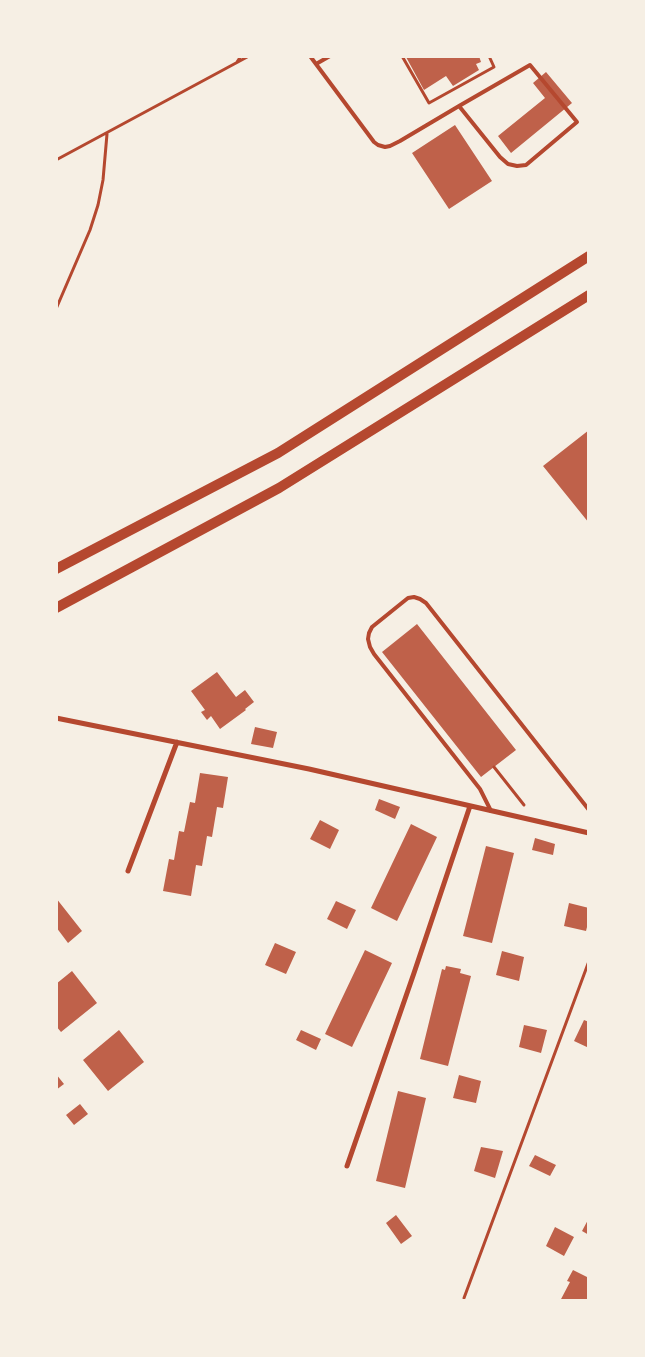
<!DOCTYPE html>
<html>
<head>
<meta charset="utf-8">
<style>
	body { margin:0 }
	#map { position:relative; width:645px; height:1357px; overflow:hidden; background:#f6efe4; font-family:"Space Grotesk",sans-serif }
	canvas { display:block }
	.frame { position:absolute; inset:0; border:58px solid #f6efe4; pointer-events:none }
</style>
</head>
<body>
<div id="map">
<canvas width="645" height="1357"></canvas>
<div class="frame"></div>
</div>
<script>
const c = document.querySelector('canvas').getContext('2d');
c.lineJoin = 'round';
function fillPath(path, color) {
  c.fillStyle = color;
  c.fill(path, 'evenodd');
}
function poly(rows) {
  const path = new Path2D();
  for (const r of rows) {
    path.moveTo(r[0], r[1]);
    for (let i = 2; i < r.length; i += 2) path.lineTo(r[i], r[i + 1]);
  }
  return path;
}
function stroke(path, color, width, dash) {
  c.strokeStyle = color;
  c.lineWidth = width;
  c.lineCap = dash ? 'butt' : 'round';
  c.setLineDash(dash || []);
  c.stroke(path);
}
fillPath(poly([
	[407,56,479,56,481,62,476,64,479,70,453,86,446,76,424,90,406,57],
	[546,72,572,103,511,153,498,136,545,98,533,83],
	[455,125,492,181,449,209,412,153],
	[589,430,589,523,543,466],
	[417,624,516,750,481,777,382,652],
	[217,672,236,697,245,690,254,702,245,709,246,710,220,729,211,716,207,720,201,712,205,710,191,691],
	[255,727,277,732,273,748,251,744],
	[200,773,228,777,223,808,217,807,212,837,207,836,202,866,196,865,191,896,163,891,169,859,174,860,179,831,184,832,190,802,195,803],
	[379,799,400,807,395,819,375,810],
	[320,820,339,830,330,849,310,839],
	[411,824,437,837,397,921,371,908],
	[535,838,555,844,553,855,532,850],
	[486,846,514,853,492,943,463,936],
	[56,898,82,931,68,943,56,927],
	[336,901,356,910,347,929,327,919],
	[569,903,589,908,589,919,586,931,564,926],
	[275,943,296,952,286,974,265,965],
	[365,950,392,963,352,1047,325,1034],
	[502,951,524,957,519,981,496,975],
	[446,966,461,969,460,973,471,976,448,1066,420,1059,442,969,445,970],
	[72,971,97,1003,61,1032,56,1026,56,984],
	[584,1020,589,1022,589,1048,574,1041],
	[524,1025,547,1030,541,1053,519,1047],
	[119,1030,144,1062,108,1091,83,1060],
	[301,1030,321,1039,316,1050,296,1040],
	[56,1074,64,1084,56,1090],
	[459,1075,481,1081,476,1103,453,1098],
	[398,1091,426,1098,405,1188,376,1181],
	[80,1104,88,1114,74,1125,66,1115],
	[481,1147,503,1151,495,1178,474,1171],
	[535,1155,556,1165,550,1176,529,1166],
	[396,1215,412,1236,401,1244,386,1223],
	[589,1218,589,1235,582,1231],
	[555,1227,574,1237,564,1256,546,1246],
	[573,1270,589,1278,589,1301,560,1301,570,1282,567,1281]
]), '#bf614a');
stroke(poly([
	[402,56,429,103,494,67,489,56],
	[237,62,241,56],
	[56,160,249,56],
	[56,309,90,230,98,205,103,180,107,134],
	[494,767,524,805],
	[464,1298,589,961]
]), '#b5482f', 3);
stroke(poly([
	[310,56,374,142,378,145,385,147,390,146,400,141,459,106,530,65,577,122,526,165,517,166,508,164,500,157,459,106],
	[316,64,330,56],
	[491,811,480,789,374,654,370,647,368,639,369,633,372,627,408,598,414,597,420,599,426,603,589,810]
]), '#b5482f', 4);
stroke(poly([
	[56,718,309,769,589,833],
	[128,871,177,742],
	[347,1166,414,973,470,806]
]), '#b5482f', 5);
stroke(poly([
	[56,569,278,453,589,256],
	[56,608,279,488,589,295]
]), '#b5482f', 10);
</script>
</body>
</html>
